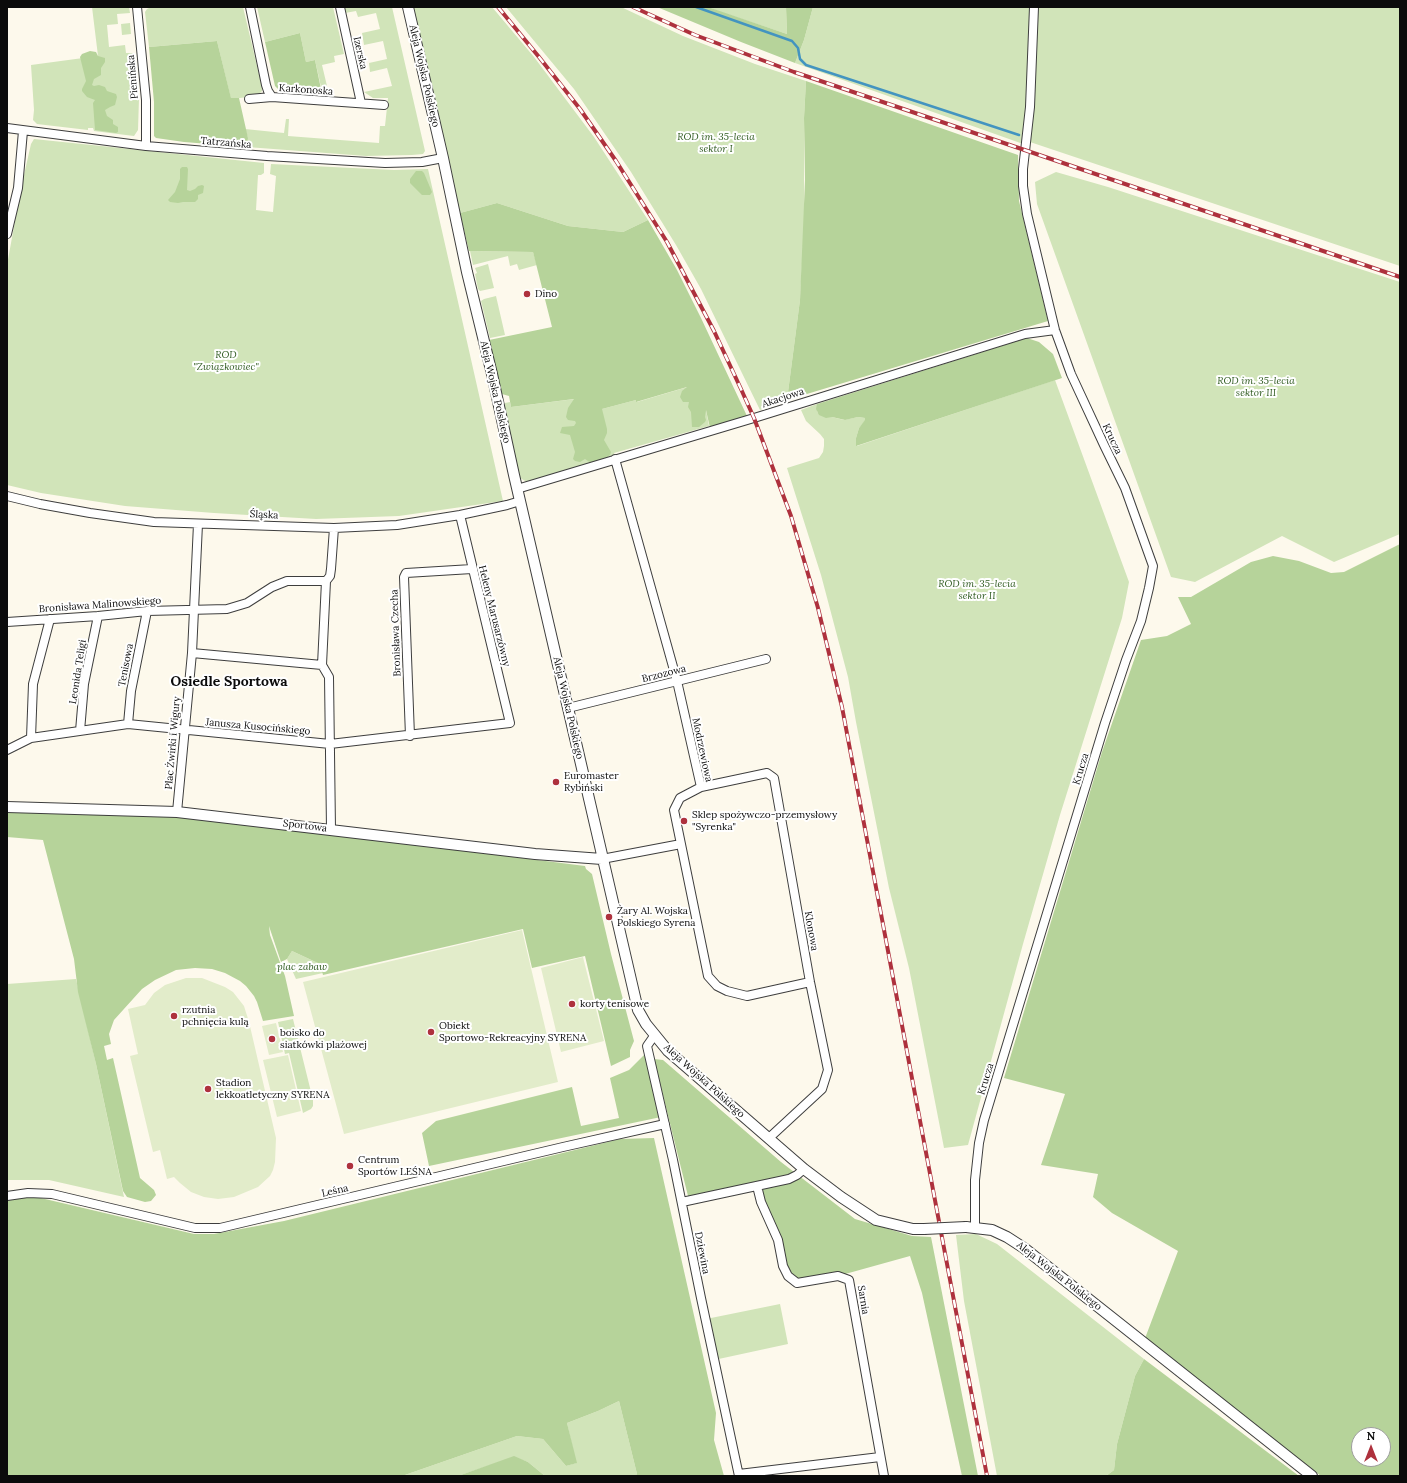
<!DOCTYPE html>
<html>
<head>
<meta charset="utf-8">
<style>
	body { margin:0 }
	#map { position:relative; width:1407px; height:1483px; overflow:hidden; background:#fdf9ec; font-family:Lora,serif }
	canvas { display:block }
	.frame { position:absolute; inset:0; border:8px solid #0b0b0b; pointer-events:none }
	.north { position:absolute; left:1351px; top:1427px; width:40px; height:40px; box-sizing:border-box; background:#fff; border:1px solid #9d9d9d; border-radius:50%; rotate:0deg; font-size:11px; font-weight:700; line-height:16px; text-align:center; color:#0b0b0b }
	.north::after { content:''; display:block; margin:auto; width:14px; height:18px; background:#ae313d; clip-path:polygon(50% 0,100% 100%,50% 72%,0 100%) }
</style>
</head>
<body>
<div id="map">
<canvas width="1407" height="1483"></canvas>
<div class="frame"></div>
<div class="north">N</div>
</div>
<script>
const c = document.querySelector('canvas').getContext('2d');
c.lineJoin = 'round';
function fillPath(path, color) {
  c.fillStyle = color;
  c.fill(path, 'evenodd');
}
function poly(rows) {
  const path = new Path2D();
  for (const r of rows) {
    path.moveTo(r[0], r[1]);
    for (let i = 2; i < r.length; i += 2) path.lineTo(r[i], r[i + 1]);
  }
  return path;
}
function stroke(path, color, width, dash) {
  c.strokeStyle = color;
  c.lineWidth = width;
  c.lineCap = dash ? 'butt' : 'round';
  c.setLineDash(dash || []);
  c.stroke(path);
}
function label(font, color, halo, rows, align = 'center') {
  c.font = font + ' Lora,serif';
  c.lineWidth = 4;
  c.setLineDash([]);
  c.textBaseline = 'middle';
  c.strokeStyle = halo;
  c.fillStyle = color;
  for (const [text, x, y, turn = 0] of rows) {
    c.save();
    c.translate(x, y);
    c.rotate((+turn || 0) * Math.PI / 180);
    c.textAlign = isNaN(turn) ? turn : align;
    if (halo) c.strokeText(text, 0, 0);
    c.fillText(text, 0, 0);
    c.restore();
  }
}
fillPath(poly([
	[92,7,129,7,130,13,117,14,118,24,107,25,109,47,125,45,126,53,133,53,139,98,138,130,134,136,94,131,93,128,88,128,88,130,37,124,33,120,34,110,31,65,98,56],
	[151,7,243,7,262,87,262,91,257,96,231,99,217,41,149,47,145,12,147,9],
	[257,7,333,7,344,54,334,56,335,62,322,65,327,86,321,87,315,60,306,62,300,33,265,42],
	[344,7,392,7,425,151,423,154,412,155,366,156,247,147,248,138,245,129,284,133,286,119,289,119,288,136,379,143,380,126,385,126,388,98,373,98,364,92,392,86,387,68,370,72,369,63,387,59,383,41,364,45,362,33,380,29,376,13,358,17,356,11,345,13],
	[412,7,492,7,534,57,594,137,648,220,623,232,568,226,497,203,460,213],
	[506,7,621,7,683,36,755,64,806,81,804,118,804,227,800,300,787,400,760,410,701,289,676,245,631,172,574,89],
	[708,7,786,7,787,34,718,11],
	[813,7,1400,7,1400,266,1030,142,1026,145,795,63,804,40],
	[130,23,131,34,122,35,121,24],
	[34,139,264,163,264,173,261,175,258,175,256,210,273,212,276,176,270,174,271,164,394,170,428,169,503,501,399,516,316,519,214,513,125,506,41,493,7,485,7,265,21,188,31,144],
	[1056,172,1108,187,1400,282,1400,534,1334,562,1282,536,1195,582,1171,577,1037,204,1035,182],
	[470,251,533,252,537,265,519,270,517,264,510,266,508,256,473,265],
	[488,264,494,288,480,291,478,289,475,274,477,273,475,268],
	[496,296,505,335,490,338,481,301,484,299],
	[1055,380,1129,582,1122,618,1060,815,1023,944,968,1145,944,1148,909,968,889,888,856,722,848,677,821,575,787,468,819,458,823,452,824,446,824,439,820,434,806,421,801,410,817,404,817,412,832,417,844,420,858,417,865,418,866,420,859,428,856,438,857,446],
	[701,383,709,426,614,453,615,456,527,482,520,478,518,473,503,406,505,403,510,402,511,407,575,399,602,409,636,400,637,402],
	[292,951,320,964,323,973,296,979,287,959],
	[76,979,96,1064,124,1197,49,1180,7,1180,7,984],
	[293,1019,313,1100,313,1106,311,1109,303,1113,289,1053,285,1054,278,1022],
	[976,1234,997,1244,1144,1359,1135,1376,1117,1444,1114,1470,1106,1476,997,1476,964,1301,956,1235],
	[780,1304,788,1344,714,1360,706,1319],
	[619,1401,637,1474,635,1476,545,1476,528,1462,514,1457,458,1476,402,1476,517,1436,543,1439,566,1466,576,1463,567,1423,598,1411]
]), '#d1e4b9');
fillPath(poly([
	[657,7,708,7,787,34,786,7,813,7,804,40,795,63,741,42],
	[300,33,306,62,315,60,322,94,282,93,275,86,265,42],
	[217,41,231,98,239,98,248,138,247,147,184,142,156,138,154,136,154,102,149,47],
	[90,51,96,52,98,56,105,58,105,62,101,68,101,75,94,79,92,85,94,86,99,85,105,87,107,91,116,94,117,97,115,105,110,107,105,110,107,116,113,120,113,124,118,127,118,132,116,133,95,130,93,103,95,100,87,97,82,91,82,89,86,81,80,57,82,54],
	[806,81,1018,155,1019,201,1048,321,787,400,800,300,805,180,804,118],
	[182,167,187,167,188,169,187,190,190,191,195,189,198,186,202,185,204,186,203,193,198,195,198,199,195,202,183,202,178,203,170,202,168,200,175,192,180,179,180,169],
	[416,171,422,171,424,173,432,192,430,195,422,195,410,183,410,179],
	[497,203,568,226,623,232,648,220,677,270,701,318,747,416,710,428,706,410,705,417,706,420,705,422,699,427,692,427,691,412,688,407,689,402,683,402,680,397,682,391,687,387,636,402,636,400,602,409,607,429,607,433,604,440,611,452,610,455,603,460,591,463,585,459,580,462,575,461,573,459,575,452,570,435,560,433,562,427,574,426,576,423,575,421,568,420,566,417,568,408,574,399,511,407,509,396,502,394,501,391,489,340,552,327,533,252,469,251,460,213],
	[1027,338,1039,342,1053,354,1062,378,856,446,856,438,859,428,865,420,865,418,858,417,845,420,832,417,826,418,819,415,816,409,817,404],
	[1400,544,1400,1476,1321,1476,1144,1341,1178,1251,1112,1213,1093,1197,1098,1174,1041,1165,1065,1094,1004,1078,1102,752,1141,640,1167,636,1191,624,1178,597,1191,597,1251,562,1273,556,1299,561,1331,573,1344,572],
	[1359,1435,1383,1435,1383,1459,1359,1459],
	[7,811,160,815,206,818,585,866,586,869,592,874,611,954,634,1041,630,1050,630,1057,611,1066,585,956,532,968,523,929,323,975,320,964,292,951,287,959,281,962,269,926,270,935,285,976,294,1016,263,1021,257,1002,254,996,246,986,240,981,225,973,212,969,195,968,176,970,155,980,142,989,114,1020,109,1034,111,1044,104,1046,107,1060,113,1058,140,1178,154,1190,156,1195,151,1201,145,1202,127,1197,123,1191,96,1064,78,992,74,959,43,840,7,837],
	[644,1055,647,1061,661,1117,429,1166,422,1133,436,1121,572,1087,581,1126,619,1118,610,1078,629,1070],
	[654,1059,663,1060,781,1162,855,1219,912,1236,931,1237,978,1476,962,1476,922,1293,910,1256,838,1276,797,1283,788,1276,757,1186,689,1200],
	[654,1138,716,1413,714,1440,724,1476,635,1476,637,1474,619,1401,598,1411,567,1423,577,1463,566,1466,543,1439,517,1436,402,1476,7,1476,7,1198,28,1195,194,1234,214,1234,284,1221,620,1139],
	[1144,1359,1299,1476,1106,1476,1114,1470,1117,1444,1135,1376],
	[514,1456,528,1462,545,1476,458,1476]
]), '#b6d39a');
fillPath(poly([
	[522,930,558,1082,344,1134,303,982],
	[583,957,604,1041,561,1052,541,968],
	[186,978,202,978,225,987,233,992,244,1006,249,1022,276,1138,275,1162,273,1170,270,1176,258,1187,234,1197,218,1199,204,1197,191,1192,180,1183,174,1177,167,1179,160,1150,153,1152,130,1056,138,1054,128,1009,145,1005,154,993,165,985],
	[276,1023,283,1052,269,1055,262,1026],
	[288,1055,301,1111,277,1117,263,1060]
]), '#e2ecca');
stroke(poly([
	[696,7,792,41,798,48,800,59,806,65,1019,135]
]), '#4394c0', 2.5);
const minor = poly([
	[137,7,146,100,146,146],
	[250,7,266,85,268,91,272,97,384,105],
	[340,7,361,103],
	[249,99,272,97],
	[7,128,146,146,267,156,385,163,422,162,443,158],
	[7,234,18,188,23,131],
	[615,459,677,681,701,787,680,798,674,810,708,976,717,986,727,991,747,996,810,982],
	[517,489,754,418,1025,334,1055,330],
	[7,496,40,504,90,513,154,522,334,528,397,525,460,515,507,505,520,501],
	[7,622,98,616,147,611,227,609,247,603,272,587,287,581,326,581],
	[192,653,322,665],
	[568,708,766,659],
	[128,724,131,691,147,611],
	[80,731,84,684,98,616],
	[410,736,404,577,406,573,472,569],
	[31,738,33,684,50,619],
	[7,750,31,738,128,724,330,744,510,723,460,515],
	[701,787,767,773,774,778,810,982,828,1070,822,1089,769,1138],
	[177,812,192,653,198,524],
	[331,829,329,677,322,665,326,581,330,576,331,569,334,528],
	[602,859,681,844],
	[654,1036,647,1046,673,1160,701,1298,739,1476],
	[757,1186,761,1202,778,1240,783,1266,788,1276,797,1283,838,1276,849,1280,884,1476],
	[7,1196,28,1193,52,1194,195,1228,220,1228,563,1147,665,1124],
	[682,1202,789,1179,797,1175,804,1169],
	[975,1227,975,1180,979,1143,984,1120,1105,723,1126,660,1141,621,1149,588,1153,566,1125,488,1104,445,1071,374,1055,330,1027,214,1023,186,1023,169,1030,107,1034,7],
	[739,1474,880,1457]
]);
const tertiary = poly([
	[408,7,443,158,467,272,492,374,514,475,638,1010,646,1024,668,1051,804,1169,841,1197,876,1220,913,1229,924,1229],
	[7,807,177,812,535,854,602,859],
	[966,1227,992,1230,1007,1237,1024,1248,1312,1476]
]);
stroke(minor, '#3e3e3e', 10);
stroke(tertiary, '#3e3e3e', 12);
stroke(minor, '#fff', 8);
stroke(tertiary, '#fff', 10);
const rail = poly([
	[498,7,539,57,580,109,616,161,667,242,714,331,741,389,754,418,791,516,818,608,842,707,987,1476],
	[633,7,695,35,794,72,1400,277]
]);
stroke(rail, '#ae313d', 4);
stroke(rail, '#fff', 2.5, [8]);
const tertiaryBridge = poly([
	[924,1229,966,1227]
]);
stroke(tertiaryBridge, '#3e3e3e', 12, []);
stroke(tertiaryBridge, '#fff', 10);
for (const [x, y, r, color] of [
	[527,294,4,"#ae313d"],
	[556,782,4,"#ae313d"],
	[684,821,4,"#ae313d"],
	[609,917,4,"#ae313d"],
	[572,1004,4,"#ae313d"],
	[174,1016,4,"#ae313d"],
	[431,1032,4,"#ae313d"],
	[272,1039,4,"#ae313d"],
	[208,1089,4,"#ae313d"],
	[350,1166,4,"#ae313d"]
]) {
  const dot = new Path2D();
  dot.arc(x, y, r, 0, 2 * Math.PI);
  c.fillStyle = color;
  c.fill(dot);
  stroke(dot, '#fff', 1.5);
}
label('10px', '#0b0b0b', '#fff', [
	["Izerska",360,53,77],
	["Aleja Wojska Polskiego",424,76,77],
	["Pienińska",133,77,-95],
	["Karkonoska",306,90,4],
	["Tatrzańska",226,143,5],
	["Aleja Wojska Polskiego",495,392,77],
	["Akacjowa",783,398,-18],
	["Krucza",1112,439,65],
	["Śląska",264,515,3],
	["Bronisława Malinowskiego",100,605,-4],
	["Heleny Marusarzówny",494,616,76],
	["Bronisława Czecha",396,633,-92],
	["Tenisowa",126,665,-79],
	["Leonida Teligi",78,672,-81],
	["Brzozowa",664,674,-14],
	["Aleja Wojska Polskiego",568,708,77],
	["Janusza Kusocińskiego",258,727,5],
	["Plac Żwirki i Wigury",173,743,-85],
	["Modrzewiowa",702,750,78],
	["Krucza",1081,769,-73],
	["Sportowa",305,826,7],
	["Klonowa",811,931,80],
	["Krucza",986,1079,-73],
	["Aleja Wojska Polskiego",704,1081,42],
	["Leśna",335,1191,-13],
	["Dziewina",702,1253,79],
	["Aleja Wojska Polskiego",1059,1276,38],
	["Sarnia",863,1300,80]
]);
label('italic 10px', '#315c22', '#fff', [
	["ROD im. 35-lecia",716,137],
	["sektor I",716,149],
	["ROD",226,355],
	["\"Związkowiec\"",226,367],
	["ROD im. 35-lecia",1256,381],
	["sektor III",1256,393],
	["ROD im. 35-lecia",977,584],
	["sektor II",977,596],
	["plac zabaw",302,967]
]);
label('10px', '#0b0b0b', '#fff', [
	["Dino",535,294],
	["Euromaster",564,776],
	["Rybiński",564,788],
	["Sklep spożywczo-przemysłowy",692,815],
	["\"Syrenka\"",692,827],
	["Żary Al. Wojska",617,911],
	["Polskiego Syrena",617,923],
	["korty tenisowe",580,1004],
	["rzutnia",182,1010],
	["pchnięcia kulą",182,1022],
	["Obiekt",439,1026],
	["Sportowo-Rekreacyjny SYRENA",439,1038],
	["boisko do",280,1033],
	["siatkówki plażowej",280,1045],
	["Stadion",216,1083],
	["lekkoatletyczny SYRENA",216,1095],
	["Centrum",358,1160],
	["Sportów LEŚNA",358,1172]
], 'left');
label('bold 14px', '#0b0b0b', '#fff', [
	["Osiedle Sportowa",229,682]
]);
</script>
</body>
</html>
